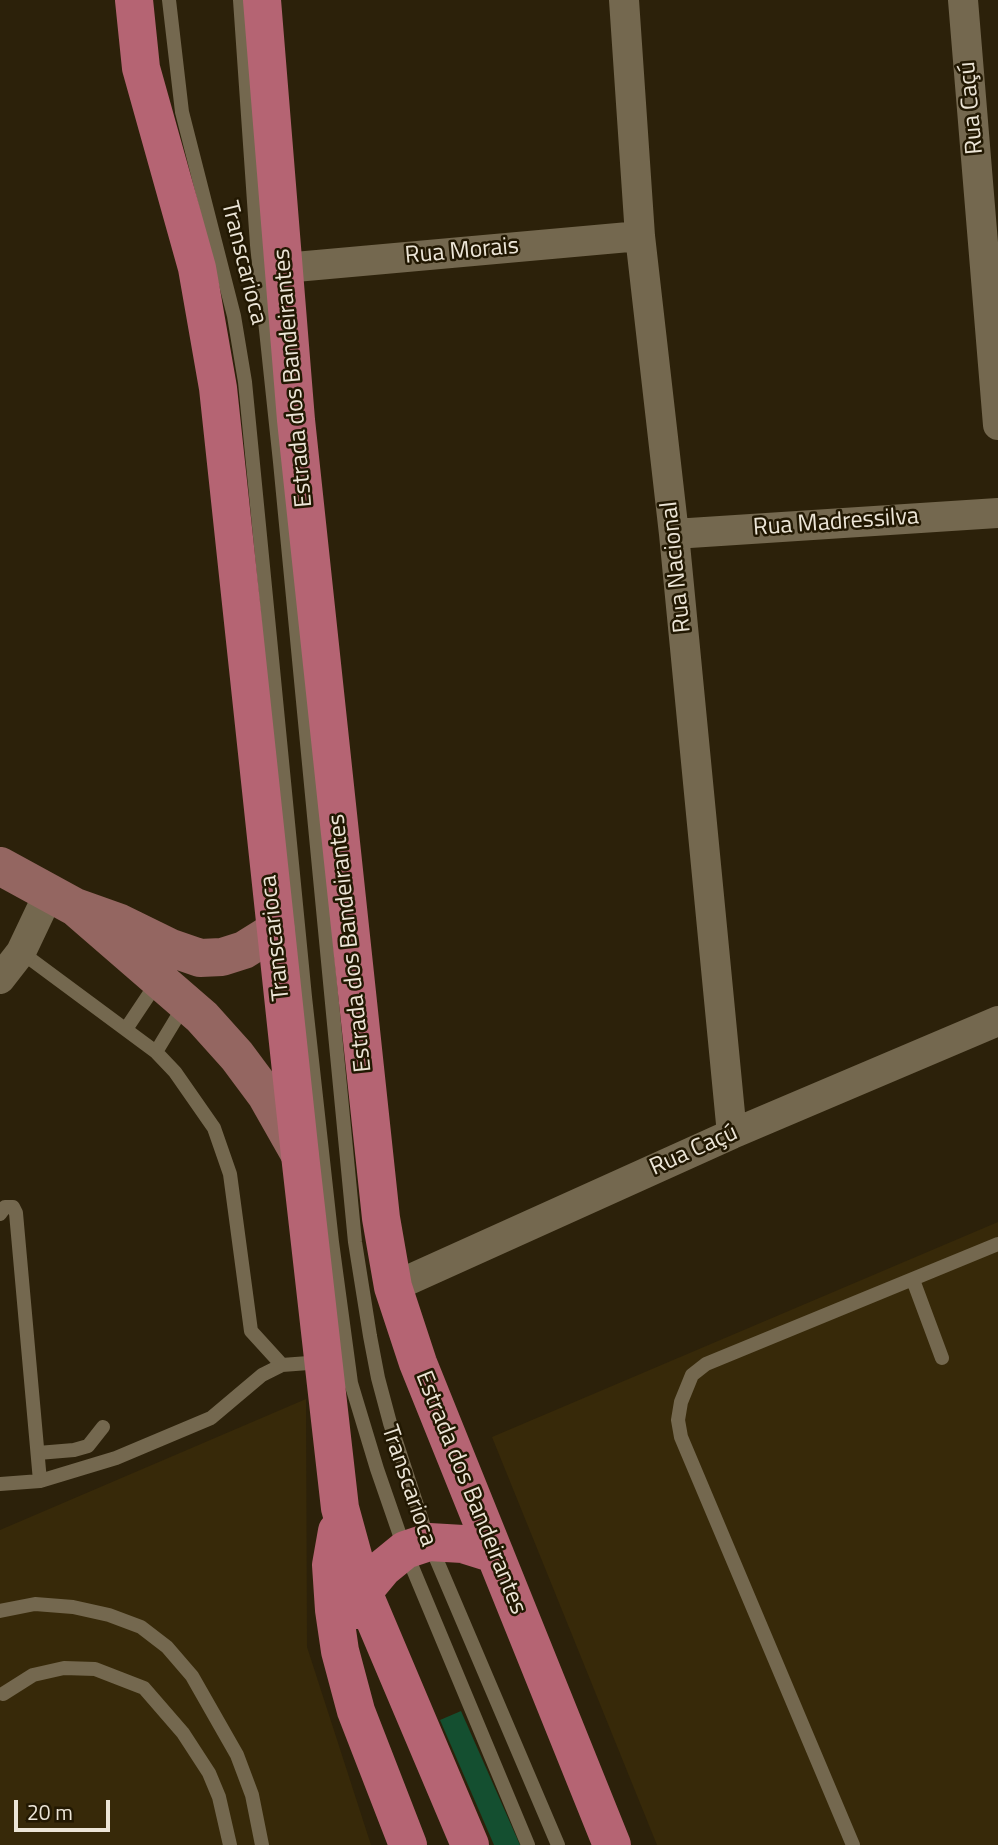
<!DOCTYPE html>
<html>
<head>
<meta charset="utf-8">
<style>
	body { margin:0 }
	#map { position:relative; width:998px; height:1845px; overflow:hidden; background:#2c210a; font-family:"Titillium Web",sans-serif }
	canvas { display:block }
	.scale { position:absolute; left:14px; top:1800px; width:96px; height:32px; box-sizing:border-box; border:4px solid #ece5d7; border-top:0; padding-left:9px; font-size:21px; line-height:24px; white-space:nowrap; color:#ece5d7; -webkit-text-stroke:5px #221802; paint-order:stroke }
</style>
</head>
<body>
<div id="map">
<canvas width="998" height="1845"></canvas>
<div class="scale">20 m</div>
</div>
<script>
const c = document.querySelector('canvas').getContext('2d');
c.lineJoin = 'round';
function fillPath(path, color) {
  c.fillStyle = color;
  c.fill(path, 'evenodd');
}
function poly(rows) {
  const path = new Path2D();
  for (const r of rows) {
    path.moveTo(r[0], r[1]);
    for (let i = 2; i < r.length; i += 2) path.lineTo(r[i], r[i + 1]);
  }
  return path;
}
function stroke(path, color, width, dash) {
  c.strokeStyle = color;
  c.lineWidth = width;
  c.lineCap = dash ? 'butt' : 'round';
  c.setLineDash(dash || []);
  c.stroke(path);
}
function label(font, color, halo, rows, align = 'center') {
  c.font = font + ' "Titillium Web",sans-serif';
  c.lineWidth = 5;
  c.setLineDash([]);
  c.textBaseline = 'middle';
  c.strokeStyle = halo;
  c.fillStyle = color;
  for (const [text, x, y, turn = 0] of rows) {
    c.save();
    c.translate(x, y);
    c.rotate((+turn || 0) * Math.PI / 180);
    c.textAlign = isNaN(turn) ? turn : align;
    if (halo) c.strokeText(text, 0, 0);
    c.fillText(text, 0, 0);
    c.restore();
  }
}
fillPath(poly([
	[998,1222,998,1845,657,1845,492,1437],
	[306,1399,307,1647,371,1845,0,1845,0,1530]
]), '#372909');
fillPath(poly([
	[461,1711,520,1845,494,1845,440,1720]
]), '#144f30');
stroke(poly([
	[169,0,182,112,234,316,245,382,305,997,332,1242,351,1383,377,1469,405,1550,528,1845],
	[240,0,257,245,280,462,355,1242,370,1336,378,1378,390,1423,429,1542,558,1845],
	[21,952,156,1052,175,1072,214,1128,230,1174,251,1331,282,1365],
	[126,1029,158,981],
	[156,1052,185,1004],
	[0,1214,5,1207,13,1207,16,1213,40,1481],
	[913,1280,942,1358],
	[38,1453,74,1450,88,1446,103,1427],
	[0,1484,40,1481,116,1458,211,1418,262,1375,282,1365,322,1362],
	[0,1611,35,1604,73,1607,109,1615,141,1627,167,1647,192,1676,237,1755,252,1795,262,1845],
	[3,1694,33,1675,64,1668,95,1669,144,1688,183,1733,209,1773,219,1797,230,1845],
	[853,1845,681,1437,678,1420,681,1402,692,1375,706,1364,998,1244]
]), '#74684f', 14);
stroke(poly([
	[624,0,640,236,674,534,732,1134],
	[963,0,998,425],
	[284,268,640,236],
	[674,534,998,513],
	[0,979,21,952,49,893],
	[393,1287,732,1134,998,1021]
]), '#74684f', 30);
stroke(poly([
	[0,866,75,907,120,923,171,948,200,958,222,957,244,950,276,930],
	[75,907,202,1017,237,1056,266,1095,300,1155]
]), '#946661', 38);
stroke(poly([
	[134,0,141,68,197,268,218,388,300,1155,340,1508,363,1592,470,1845],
	[262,0,296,420,381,1218,393,1287,418,1363,612,1845],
	[337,1531,331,1565,334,1610,340,1651,356,1711,408,1845],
	[356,1610,363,1592,383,1568,405,1550,429,1542,463,1544,495,1554]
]), '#b56473', 38);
label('24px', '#ece5d7', '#221802', [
	["Rua Caçú",972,108,-95],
	["Rua Morais",462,252,-5],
	["Transcarioca",243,263,76],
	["Estrada dos Bandeirantes",294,378,-95],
	["Rua Madressilva",836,523,-4],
	["Rua Nacional",677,567,-96],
	["Transcarioca",276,938,-96],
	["Estrada dos Bandeirantes",351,943,-96],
	["Rua Caçú",694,1151,-24],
	["Transcarioca",408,1486,71],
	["Estrada dos Bandeirantes",470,1493,68]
]);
</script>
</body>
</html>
